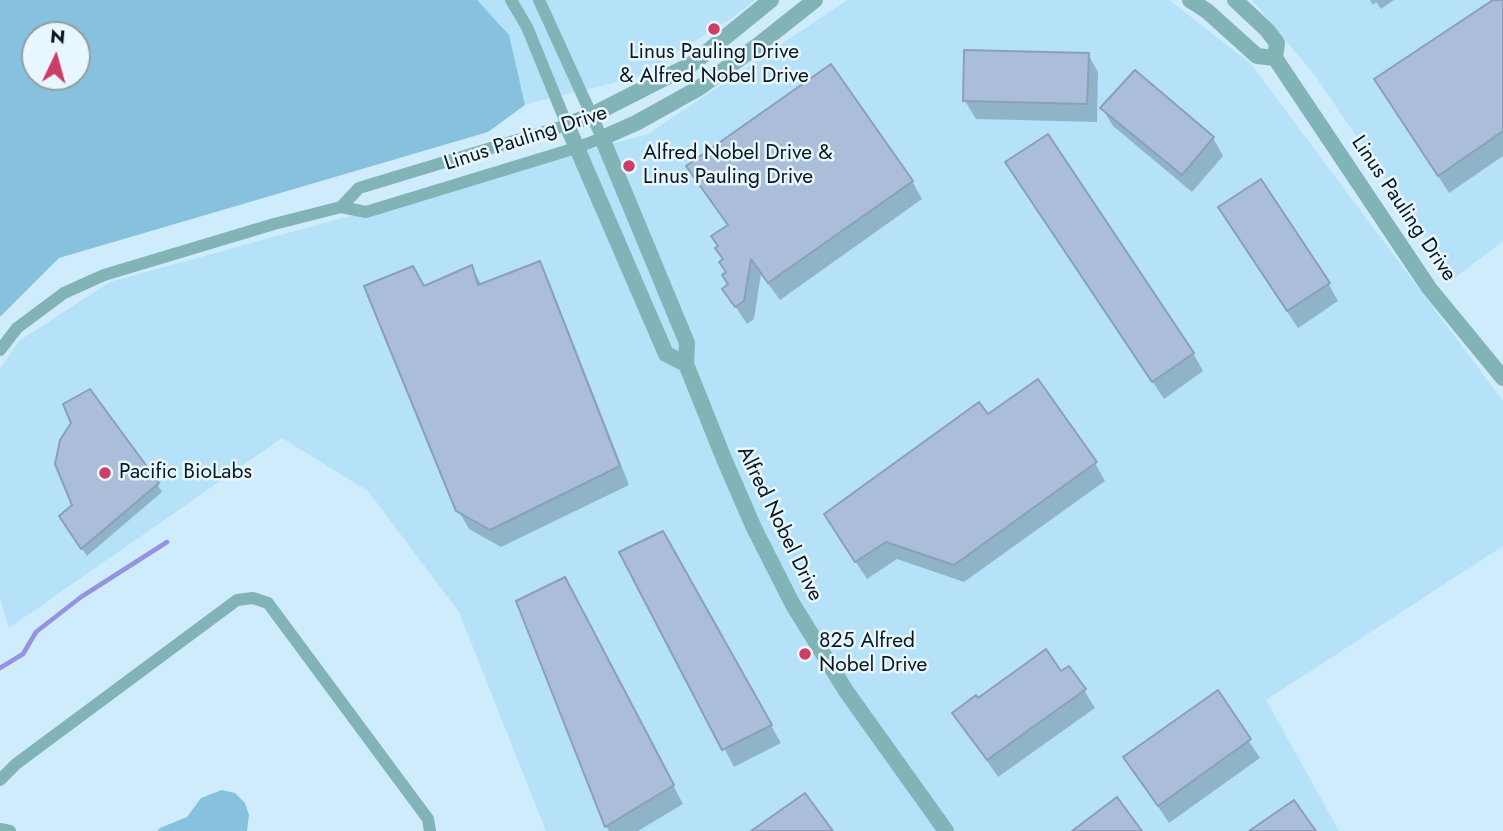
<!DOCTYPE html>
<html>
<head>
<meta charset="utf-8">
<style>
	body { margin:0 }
	#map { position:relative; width:1503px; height:831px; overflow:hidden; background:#ceecfb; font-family:Jost,sans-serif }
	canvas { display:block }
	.north { position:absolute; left:21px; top:21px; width:70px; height:70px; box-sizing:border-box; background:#e8f6fe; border:2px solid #909ea5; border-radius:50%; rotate:5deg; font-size:19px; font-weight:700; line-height:28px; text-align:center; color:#0b191f }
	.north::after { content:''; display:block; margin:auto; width:24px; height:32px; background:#cd3e67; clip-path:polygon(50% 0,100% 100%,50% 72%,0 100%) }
</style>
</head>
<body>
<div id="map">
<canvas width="1503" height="831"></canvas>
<div class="north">N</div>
</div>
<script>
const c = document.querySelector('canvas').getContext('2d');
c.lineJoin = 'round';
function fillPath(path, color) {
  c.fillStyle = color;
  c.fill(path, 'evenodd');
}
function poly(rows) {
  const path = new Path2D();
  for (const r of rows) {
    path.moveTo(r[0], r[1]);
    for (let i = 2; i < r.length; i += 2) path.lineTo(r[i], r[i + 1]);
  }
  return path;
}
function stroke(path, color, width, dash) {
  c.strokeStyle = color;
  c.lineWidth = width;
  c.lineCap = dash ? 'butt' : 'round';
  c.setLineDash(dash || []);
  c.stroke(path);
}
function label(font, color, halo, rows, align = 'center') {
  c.font = font + ' Jost,sans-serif';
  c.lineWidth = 5;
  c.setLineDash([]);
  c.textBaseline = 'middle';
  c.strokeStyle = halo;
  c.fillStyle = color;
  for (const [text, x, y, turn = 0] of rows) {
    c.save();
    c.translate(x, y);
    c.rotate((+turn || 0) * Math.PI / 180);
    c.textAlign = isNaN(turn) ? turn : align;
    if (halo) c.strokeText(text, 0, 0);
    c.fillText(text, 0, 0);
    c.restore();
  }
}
fillPath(poly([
	[476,0,755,0,735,16,637,77,523,105],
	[847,0,1169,0,1250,63,1503,401,1503,546,1266,700,1339,831,546,831,459,612,368,491,282,438,9,628,0,598,0,369,19,341,110,282,648,134],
	[1252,0,1503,0,1503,241,1453,279,1316,77]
]), '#b5e2f9');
fillPath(poly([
	[0,0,477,0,509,35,525,105,488,132,59,258,0,317],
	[77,35,77,77,35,77,35,35],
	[222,790,235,793,245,803,249,815,247,831,157,831,160,828,187,817,201,798]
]), '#88c1dd');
fillPath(poly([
	[1370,0,1394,0,1381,9,1376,2,1373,5],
	[1496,0,1503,0,1503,156,1449,193,1376,80],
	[1088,54,1098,72,1097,122,976,119,965,101],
	[1102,108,1213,138,1223,156,1192,192,1113,126],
	[1007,163,1193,353,1203,371,1164,399],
	[688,166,912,181,922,199,780,300,761,274,754,319,747,324,724,289,730,285,724,260,728,226],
	[1230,226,1328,283,1338,301,1298,328],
	[539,263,549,281,629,485,501,547,469,529,458,510,424,288,472,268,482,286],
	[1095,463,1105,481,964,582,897,559,867,579,836,532],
	[157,484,162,492,87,556,66,525,74,506],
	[662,534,781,743,734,767,621,553],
	[574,597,683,804,638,831,609,831,606,826,519,602],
	[1061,674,1084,690,1095,708,998,777,954,713,978,700],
	[1217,692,1260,758,1169,823,1125,757]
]), '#0003');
stroke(poly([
	[0,668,23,654,36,632,81,597,167,542]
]), '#9692e2', 4.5);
const building = poly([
	[1493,0,1503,0,1503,131,1438,176,1374,79,1493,0],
	[964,50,1089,53,1087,104,963,101,964,50],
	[831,64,913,181,768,283,751,259,744,301,735,307,722,289,728,284,722,275,726,272,719,262,723,259,715,248,718,246,711,236,728,225,686,166,831,64],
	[1135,70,1214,137,1182,175,1100,108,1135,70],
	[1048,134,1194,353,1152,382,1005,162,1048,134],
	[1261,179,1330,283,1287,311,1218,207,1261,179],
	[540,261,620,466,490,530,456,511,364,286,413,266,424,286,472,265,478,285,540,261],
	[1038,379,1097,462,954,565,886,542,855,562,824,514,979,402,988,414,1038,379],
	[90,389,159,483,81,549,59,516,72,505,55,464,60,440,71,423,63,404,90,389],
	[663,531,772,725,722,750,619,552,663,531],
	[565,577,674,785,605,827,516,601,565,577],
	[1046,649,1061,671,1069,666,1086,689,987,760,952,713,976,695,978,698,1046,649],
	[1218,690,1251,739,1158,806,1123,757,1218,690],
	[805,793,833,831,751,831,805,793],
	[1117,797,1142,831,1072,831,1117,797],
	[1294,800,1316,831,1249,831,1294,800]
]);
fillPath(building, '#aabeda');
stroke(building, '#8b9fba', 2);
stroke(poly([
	[341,207,359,188,567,125,527,27,511,0],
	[0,350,17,328,64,293,104,275,274,224,341,207,366,212,576,148,602,138,539,0],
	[0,780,16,764,237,600,253,598,268,603,428,819,430,831],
	[0,829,10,831]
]), '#82b3b7', 12);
stroke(poly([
	[815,0,757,46,699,88,636,123,602,138,687,343,686,364,724,459,754,528,792,603,846,691,946,831],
	[1190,0,1207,11,1257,56,1275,58],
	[1235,0,1267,30,1277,43,1275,58,1429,288,1503,378],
	[686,364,666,354,567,125,592,115,692,64,771,0]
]), '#82b3b7', 16);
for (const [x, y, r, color] of [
	[714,29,7,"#cd3e67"],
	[629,166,7,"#cd3e67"],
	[105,473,7,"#cd3e67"],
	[805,654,7,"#cd3e67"]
]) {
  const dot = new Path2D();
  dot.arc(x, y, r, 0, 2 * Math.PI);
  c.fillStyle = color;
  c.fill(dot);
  stroke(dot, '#e8f6fe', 2.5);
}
label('21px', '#0b191f', '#e8f6fe', [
	["Linus Pauling Drive",714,53,"center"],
	["& Alfred Nobel Drive",714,77,"center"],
	["Alfred Nobel Drive &",643,154],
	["Linus Pauling Drive",643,178],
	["Pacific BioLabs",119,473],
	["825 Alfred",819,642],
	["Nobel Drive",819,666]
], 'left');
label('21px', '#0b191f', '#e8f6fe', [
	["Linus Pauling Drive",526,139,-18],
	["Linus Pauling Drive",1403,209,56],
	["Alfred Nobel Drive",779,524,64]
]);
</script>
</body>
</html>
